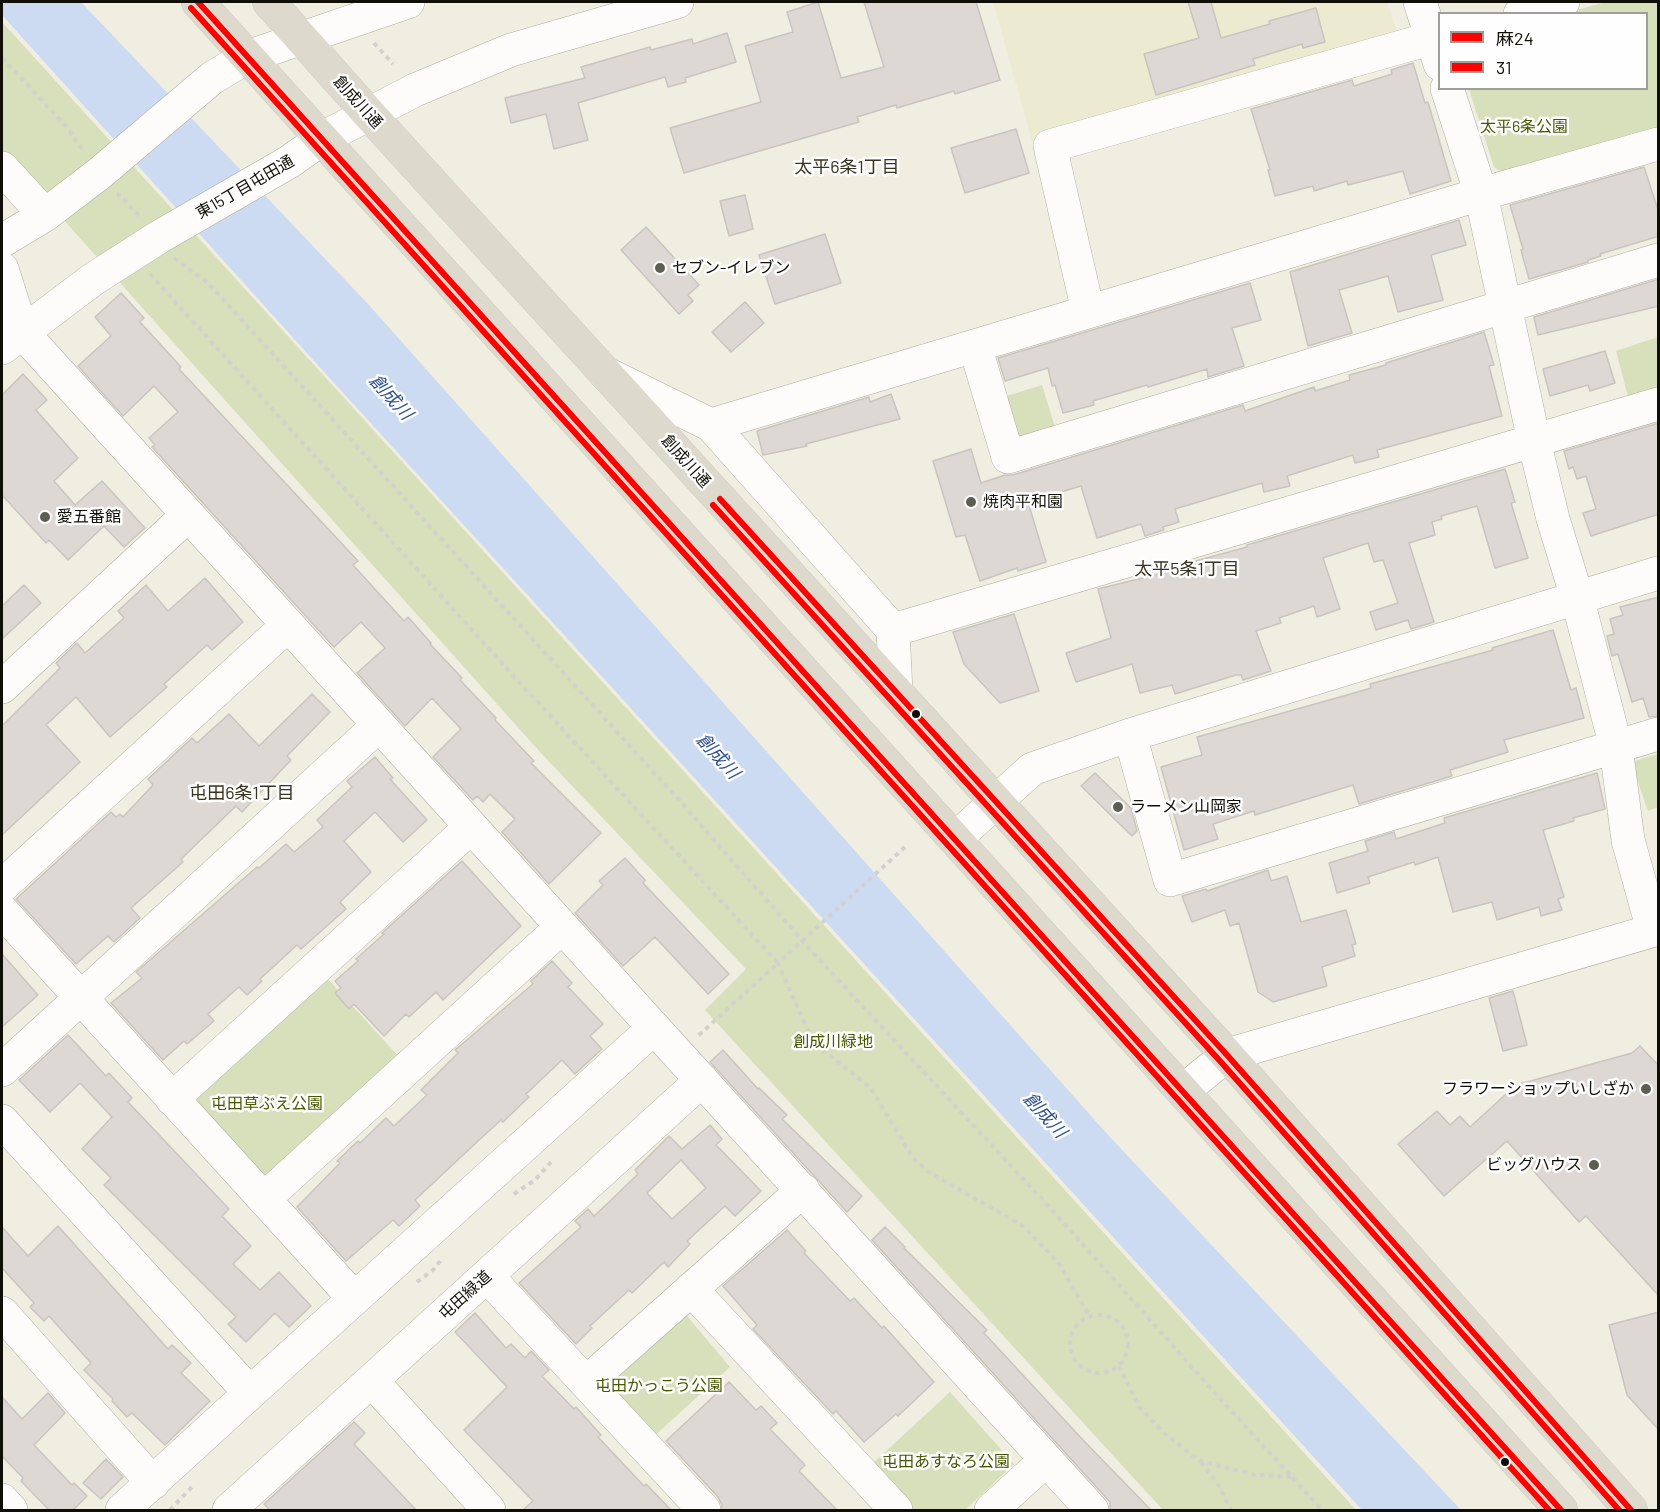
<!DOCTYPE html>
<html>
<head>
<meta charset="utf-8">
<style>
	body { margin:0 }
	#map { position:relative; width:1660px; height:1512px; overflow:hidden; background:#f0eee0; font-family:Barlow,"Noto Sans JP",sans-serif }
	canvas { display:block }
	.frame { position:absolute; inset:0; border:3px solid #100f07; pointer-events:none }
	.legend { position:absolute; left:1438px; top:12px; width:210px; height:78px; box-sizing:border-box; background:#fefefe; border:2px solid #9f9e9b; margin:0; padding:8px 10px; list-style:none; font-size:18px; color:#100f07 }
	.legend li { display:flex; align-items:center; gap:12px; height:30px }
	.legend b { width:30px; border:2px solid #9f9e9b }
</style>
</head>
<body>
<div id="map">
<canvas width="1660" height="1512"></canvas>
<div class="frame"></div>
<ul class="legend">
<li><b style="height:8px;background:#f00"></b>麻24</li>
<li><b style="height:8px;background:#f00"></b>31</li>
</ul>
</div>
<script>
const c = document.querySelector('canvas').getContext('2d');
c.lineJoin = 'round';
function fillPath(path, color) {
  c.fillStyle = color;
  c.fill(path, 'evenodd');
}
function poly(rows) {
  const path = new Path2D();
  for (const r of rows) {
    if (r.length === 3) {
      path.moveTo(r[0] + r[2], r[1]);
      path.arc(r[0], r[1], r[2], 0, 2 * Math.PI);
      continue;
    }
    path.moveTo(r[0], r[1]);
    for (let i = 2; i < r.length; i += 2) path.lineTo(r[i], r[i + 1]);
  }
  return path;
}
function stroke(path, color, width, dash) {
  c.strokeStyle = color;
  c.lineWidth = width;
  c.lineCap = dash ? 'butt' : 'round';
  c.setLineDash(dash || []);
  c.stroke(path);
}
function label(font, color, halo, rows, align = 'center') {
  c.font = font + ' Barlow,"Noto Sans JP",sans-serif';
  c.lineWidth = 5;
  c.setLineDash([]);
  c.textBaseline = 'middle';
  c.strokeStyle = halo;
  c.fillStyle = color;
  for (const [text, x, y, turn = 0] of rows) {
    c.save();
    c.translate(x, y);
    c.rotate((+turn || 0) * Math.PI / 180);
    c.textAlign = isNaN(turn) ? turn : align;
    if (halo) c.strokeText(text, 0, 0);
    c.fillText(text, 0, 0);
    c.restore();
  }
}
fillPath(poly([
	[993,2,1387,2,1397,31,1032,141]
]), '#edead2');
fillPath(poly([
	[1606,2,1658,2,1658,129,1505,174,1494,167,1469,89,1646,88,1646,14,1566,13],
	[2,22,1356,1510,1163,1510,705,1010,746,969,540,752,2,151],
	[1658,337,1658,389,1629,400,1616,351],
	[1042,385,1057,434,1012,448,997,399],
	[1658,754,1658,807,1648,811,1631,762],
	[326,977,400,1058,269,1176,256,1175,195,1105,195,1095],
	[686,1315,730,1367,650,1440,605,1389],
	[950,1392,1014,1464,965,1510,910,1510,870,1466]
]), '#d7dfbb');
fillPath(poly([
	[2,2,81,2,368,304,1109,1136,1461,1510,1362,1510,305,351,2,15]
]), '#ccdbf2');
const building = poly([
	[818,2,841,78,884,67,864,2,976,2,1000,80,955,94,954,91,897,108,896,105,857,117,859,122,684,173,670,128,761,102,745,46,793,32,787,12,818,2],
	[1188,2,1211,2,1221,38,1270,24,1269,21,1316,8,1325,42,1303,48,1302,44,1253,59,1255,65,1156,95,1144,54,1199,38,1188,2],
	[727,33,736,62,685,78,686,82,668,87,665,77,578,103,588,140,554,149,546,114,511,123,505,98,585,78,581,67,650,47,651,50,692,39,693,44,727,33],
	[1413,63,1425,103,1428,102,1451,181,1410,194,1403,171,1348,185,1347,181,1314,191,1313,186,1275,196,1268,170,1270,170,1251,109,1352,80,1354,86,1392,74,1391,70,1413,63],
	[1016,129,1029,173,965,193,951,148,1016,129],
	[1644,167,1659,213,1659,236,1600,254,1601,256,1588,260,1588,262,1529,279,1521,250,1523,249,1510,205,1644,167],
	[745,195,753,229,729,236,720,201,745,195],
	[1459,220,1466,245,1431,255,1443,300,1398,312,1388,276,1339,290,1352,333,1308,346,1290,272,1459,220],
	[646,227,699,285,688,295,693,301,679,314,621,250,646,227],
	[825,234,841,283,775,304,759,255,825,234],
	[1659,279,1659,306,1538,335,1534,317,1659,279],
	[1250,283,1261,320,1232,328,1244,366,1208,377,1207,369,1148,387,1147,385,1093,401,1094,405,1063,413,1055,385,1052,386,1048,368,1005,381,998,358,1250,283],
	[121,293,144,318,140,322,181,367,179,369,358,561,353,565,404,621,408,617,431,643,430,644,462,678,460,680,496,718,495,720,534,761,531,763,601,833,549,884,502,832,515,819,490,794,483,802,477,796,473,800,433,757,461,729,432,698,405,726,357,673,385,648,361,622,334,647,152,447,155,445,149,438,178,412,154,386,123,416,78,366,111,336,95,317,121,293],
	[745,302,764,323,731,352,712,332,745,302],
	[1484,332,1494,365,1489,366,1502,416,1377,450,1379,457,1355,463,1353,455,1287,476,1290,486,1264,492,1262,483,1175,509,1179,522,1163,527,1164,530,1145,536,1141,524,1097,538,1081,486,1028,502,1046,562,1018,571,1017,568,980,581,965,535,956,537,933,461,971,449,981,483,1005,475,1013,475,1243,405,1245,411,1314,387,1315,391,1350,380,1349,375,1386,365,1386,363,1484,332],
	[1605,351,1615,383,1590,391,1588,385,1550,396,1543,369,1605,351],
	[23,374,47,400,36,410,78,458,54,481,75,505,102,481,145,528,124,547,104,526,68,560,49,540,46,543,2,495,2,395,23,374],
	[891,394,900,419,806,444,807,446,763,455,757,431,869,397,870,402,891,394],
	[1659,423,1659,514,1591,536,1583,513,1596,509,1586,476,1577,479,1573,467,1569,469,1564,451,1659,423],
	[1505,469,1515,502,1511,503,1528,558,1495,568,1477,506,1441,516,1442,519,1432,522,1435,535,1409,543,1434,622,1411,629,1408,620,1376,630,1370,612,1398,603,1383,560,1374,562,1368,543,1323,558,1340,609,1317,617,1314,606,1279,618,1281,623,1256,631,1271,671,1243,680,1241,675,1236,675,1175,694,1172,685,1140,693,1132,664,1076,682,1066,653,1111,638,1098,589,1171,571,1170,568,1247,547,1247,545,1505,469],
	[205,578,243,622,212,650,207,645,164,684,167,687,110,737,76,697,46,725,80,762,2,835,2,726,60,668,56,663,77,643,85,653,124,618,118,611,146,585,168,611,205,578],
	[24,585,41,603,2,639,2,606,24,585],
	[1659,597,1659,716,1649,717,1643,698,1632,702,1618,654,1612,656,1607,636,1614,634,1610,619,1623,615,1620,607,1659,597],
	[1014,614,1039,691,1000,703,964,664,953,632,1014,614],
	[1553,630,1571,690,1576,688,1584,718,1504,740,1508,752,1450,770,1452,776,1359,804,1353,785,1255,815,1254,811,1213,824,1218,839,1184,850,1161,767,1202,755,1197,737,1340,697,1371,688,1370,684,1493,650,1492,648,1553,630],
	[312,694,330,712,287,756,291,760,242,812,236,806,181,859,183,862,131,908,140,918,114,942,108,936,76,964,16,899,111,812,116,817,120,814,123,817,153,785,148,779,192,738,197,743,229,714,259,746,312,694],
	[375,757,393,778,390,779,427,820,403,842,375,812,344,841,371,872,340,902,346,909,301,949,297,945,260,979,262,981,247,995,239,987,208,1014,214,1021,187,1044,184,1041,163,1060,111,1003,142,978,136,972,257,867,259,868,286,844,294,852,323,827,317,820,352,787,347,781,375,757],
	[1095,773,1131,808,1137,831,1132,836,1081,786,1095,773],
	[1597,773,1605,809,1573,818,1574,821,1543,830,1564,897,1558,899,1562,910,1541,916,1539,907,1497,920,1492,902,1453,912,1438,857,1415,865,1414,862,1368,877,1370,883,1337,893,1329,863,1368,851,1365,841,1394,832,1396,839,1445,823,1444,818,1597,773],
	[625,858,645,880,643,883,729,974,708,994,655,937,623,966,575,913,603,885,599,881,625,858],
	[462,861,521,926,443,1000,436,992,409,1017,406,1014,384,1036,354,1004,349,1009,335,993,341,988,335,981,358,961,356,959,384,934,382,933,462,861],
	[1268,870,1271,881,1287,876,1301,922,1346,910,1356,944,1352,945,1355,956,1322,967,1327,986,1273,1002,1258,992,1239,923,1230,926,1225,910,1192,922,1182,896,1206,889,1207,891,1268,870],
	[2,954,38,995,2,1027,2,954],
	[552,961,572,983,568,987,603,1024,590,1036,602,1049,575,1074,562,1060,526,1094,529,1097,503,1122,501,1120,477,1142,415,1200,420,1206,399,1226,393,1220,346,1261,297,1207,340,1163,337,1161,358,1141,360,1143,386,1118,394,1126,427,1095,421,1090,458,1053,455,1050,533,984,531,981,552,961],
	[1513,991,1527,1045,1503,1051,1489,998,1513,991],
	[68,1035,106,1076,109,1073,132,1098,128,1102,229,1209,222,1216,251,1246,233,1264,260,1290,279,1272,311,1306,289,1327,275,1313,246,1342,228,1324,236,1317,104,1185,111,1178,82,1149,112,1117,80,1083,50,1112,19,1080,68,1035],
	[1640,1046,1659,1066,1659,1296,1586,1216,1579,1222,1507,1141,1444,1196,1398,1144,1437,1111,1450,1125,1460,1116,1470,1127,1516,1085,1632,1053,1640,1046],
	[723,1050,758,1089,759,1088,787,1115,782,1119,862,1196,847,1212,710,1062,723,1050],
	[710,1125,722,1139,716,1145,761,1191,735,1216,725,1206,687,1241,690,1244,668,1267,664,1262,632,1293,629,1290,590,1326,592,1328,576,1344,519,1283,581,1227,575,1221,588,1209,594,1216,608,1203,638,1174,635,1170,669,1136,682,1149,710,1125],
	[681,1160,706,1188,672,1219,647,1193,681,1160],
	[58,1226,168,1349,172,1345,191,1363,181,1373,210,1401,165,1445,132,1413,127,1417,112,1401,113,1399,84,1370,91,1363,49,1316,44,1321,30,1307,34,1303,2,1268,2,1227,28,1256,58,1226],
	[885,1227,905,1247,904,1248,987,1330,984,1333,1083,1440,1151,1510,1110,1510,1110,1502,872,1240,885,1227],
	[787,1230,806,1251,804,1253,850,1301,854,1298,882,1328,884,1326,934,1382,898,1416,896,1414,864,1442,836,1411,833,1414,753,1329,757,1325,723,1286,787,1230],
	[1659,1312,1659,1430,1627,1395,1609,1325,1659,1312],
	[475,1313,506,1348,511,1344,525,1358,531,1351,549,1370,542,1376,574,1409,576,1407,601,1435,598,1437,644,1486,646,1484,671,1510,523,1510,533,1501,464,1430,507,1387,455,1332,475,1313],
	[729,1382,756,1410,761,1406,777,1423,770,1429,805,1465,799,1471,837,1510,722,1510,722,1505,718,1497,666,1441,729,1382],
	[48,1393,65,1413,34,1445,72,1485,74,1483,87,1496,73,1510,49,1510,21,1481,23,1478,2,1456,2,1397,22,1419,48,1393],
	[354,1422,365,1433,354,1444,416,1510,270,1510,264,1504,354,1422],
	[106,1459,123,1477,101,1499,83,1483,106,1459]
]);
fillPath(building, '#ded8d4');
stroke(building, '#cac4c0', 1.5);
const minor = poly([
	[1420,2,1440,64],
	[1520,14,1563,2],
	[1447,88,1481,194,1534,441,1553,519,1577,597,1616,747,1628,840,1653,930],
	[2,168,45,215],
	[2,241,45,215,100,173,212,78,247,57,408,2],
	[2,269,22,332,1092,1510],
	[1088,311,1050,146,1440,36],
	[975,346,1008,457,1658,260],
	[2,348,92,280,159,237,289,162,323,138,415,90,511,50,677,2],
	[605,373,711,425,893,630,896,692],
	[711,425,1481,194,1658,144],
	[893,630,1658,404],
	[2,687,188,515],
	[1130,735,1170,880,1658,734],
	[955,839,1032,769,1130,735,1658,573],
	[2,886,288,625],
	[2,911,354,1298],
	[2,1070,379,725],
	[1183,1091,1227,1055,1658,929],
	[172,1099,471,827],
	[2,1121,250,1393],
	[264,1199,562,927],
	[487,1276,704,1510],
	[691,1289,896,1510],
	[2,1313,153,1483],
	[372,1381,489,1510],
	[587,1382,803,1190],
	[2,1500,11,1510],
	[122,1510,250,1393,654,1028],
	[229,1510,702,1080],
	[991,1510,1046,1460]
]);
const highway = poly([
	[198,2,1561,1510],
	[269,2,369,114,1227,1055,1631,1510]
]);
stroke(minor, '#b1afa4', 34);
stroke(highway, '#cecdc7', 34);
stroke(poly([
	[374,43,393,64],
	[2,58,66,126,84,152],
	[117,193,141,218],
	[174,258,209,284,680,801,814,954,1064,1223,1214,1392,1322,1510],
	[150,274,520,683,778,963,698,1036],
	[905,847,778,963,808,1031,825,1052,870,1087,913,1158,927,1171,1023,1226,1058,1262,1090,1317],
	[514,1194,535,1180,551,1162],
	[417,1282,433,1270,442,1259],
	[1099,1344,29],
	[1119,1366,1139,1407,1164,1433,1200,1461,1255,1475,1291,1477],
	[1201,1462,1218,1484,1231,1510],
	[170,1510,192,1487]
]), '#d2d1cd', 4, [4.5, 4.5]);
stroke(minor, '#fdfcfa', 33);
stroke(highway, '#ded9cd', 33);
stroke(poly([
	[198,2,1561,1510],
	[720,499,1227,1055,1631,1510]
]), '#f00', 6);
stroke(poly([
	[191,8,1549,1510],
	[713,505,1220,1061,1619,1510]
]), '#f00', 6);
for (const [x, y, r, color] of [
	[660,268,6,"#5e5d53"],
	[971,502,6,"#5e5d53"],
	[45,517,6,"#5e5d53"],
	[916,714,5,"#100f07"],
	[1118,807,6,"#5e5d53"],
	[1646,1089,6,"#5e5d53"],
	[1594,1165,6,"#5e5d53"],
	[1505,1462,5,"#100f07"]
]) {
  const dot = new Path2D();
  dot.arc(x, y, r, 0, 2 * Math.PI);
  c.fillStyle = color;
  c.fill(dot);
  stroke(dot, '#fefefe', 2);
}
label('16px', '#100f07', '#fefefe', [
	["創成川通",358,102,48],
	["東15丁目屯田通",245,187,-30],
	["創成川通",686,461,48],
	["屯田緑道",465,1295,-42]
]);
label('16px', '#475800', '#fefefe', [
	["太平6条公園",1524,127],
	["創成川緑地",833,1042],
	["屯田草ぶえ公園",267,1104],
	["屯田かっこう公園",659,1386],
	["屯田あすなろ公園",946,1462]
]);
label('16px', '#100f07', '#fefefe', [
	["セブン-イレブン",672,268],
	["焼肉平和園",983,502],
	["愛五番館",57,517],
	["ラーメン山岡家",1130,807],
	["フラワーショップいしざか",1634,1089,"right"],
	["ビッグハウス",1582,1165,"right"]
], 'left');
label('18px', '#383421', '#fefefe', [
	["太平6条1丁目",847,167],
	["太平5条1丁目",1187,569],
	["屯田6条1丁目",242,793]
]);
label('italic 18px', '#30528c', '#fefefe', [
	["創成川",391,397,48],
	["創成川",718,756,48],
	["創成川",1045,1115,48]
]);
</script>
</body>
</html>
